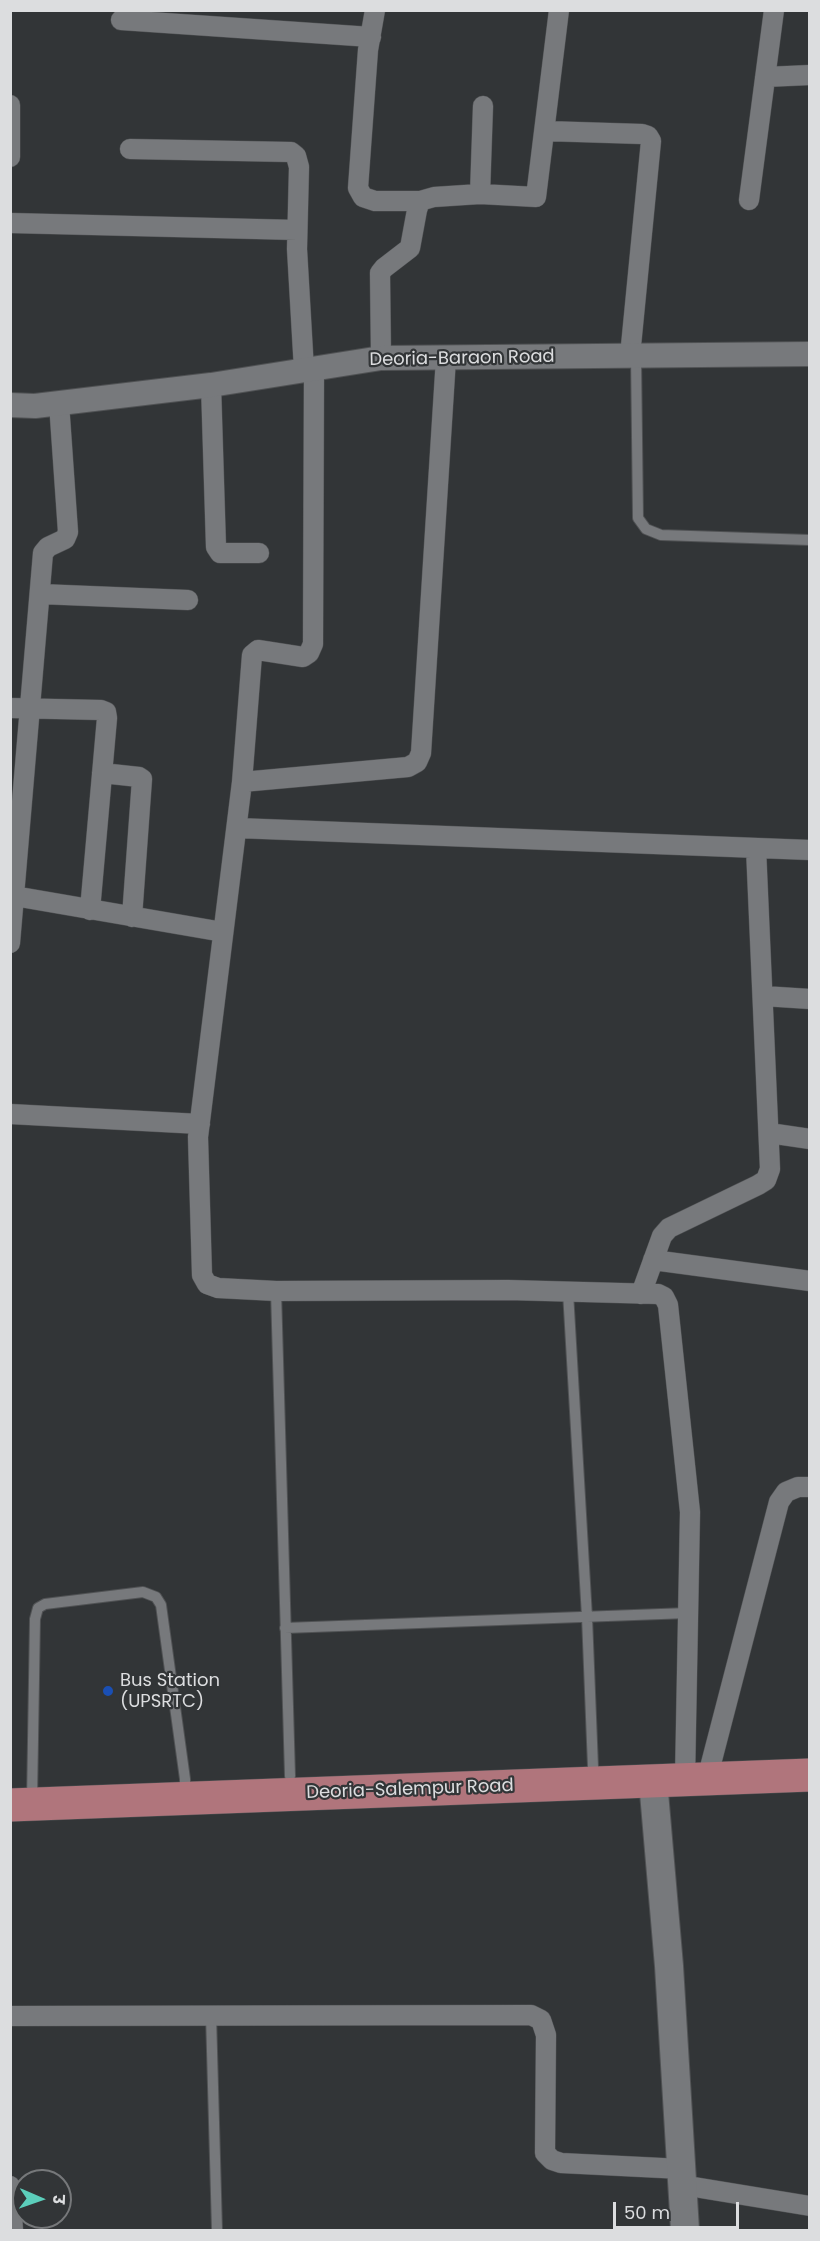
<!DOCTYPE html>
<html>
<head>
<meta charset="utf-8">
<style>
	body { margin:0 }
	#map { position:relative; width:820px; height:2241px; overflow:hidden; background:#323537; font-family:Poppins,"Noto Sans Devanagari",sans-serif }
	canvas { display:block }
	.frame { position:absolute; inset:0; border:12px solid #dcdddf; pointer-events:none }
	.north { position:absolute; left:12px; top:2169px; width:60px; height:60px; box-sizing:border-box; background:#323537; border:2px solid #76787a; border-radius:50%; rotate:92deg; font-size:16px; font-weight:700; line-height:24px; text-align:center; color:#dcdddf }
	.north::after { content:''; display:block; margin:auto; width:21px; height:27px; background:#5ccebb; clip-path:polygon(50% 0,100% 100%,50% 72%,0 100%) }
	.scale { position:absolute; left:613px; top:2202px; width:126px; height:27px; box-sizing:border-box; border:3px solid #dcdddf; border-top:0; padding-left:8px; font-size:18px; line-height:21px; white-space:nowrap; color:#dcdddf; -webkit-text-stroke:4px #323537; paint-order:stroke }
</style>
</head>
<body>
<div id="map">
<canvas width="820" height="2241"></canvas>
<div class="frame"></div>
<div class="north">उ</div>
<div class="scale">50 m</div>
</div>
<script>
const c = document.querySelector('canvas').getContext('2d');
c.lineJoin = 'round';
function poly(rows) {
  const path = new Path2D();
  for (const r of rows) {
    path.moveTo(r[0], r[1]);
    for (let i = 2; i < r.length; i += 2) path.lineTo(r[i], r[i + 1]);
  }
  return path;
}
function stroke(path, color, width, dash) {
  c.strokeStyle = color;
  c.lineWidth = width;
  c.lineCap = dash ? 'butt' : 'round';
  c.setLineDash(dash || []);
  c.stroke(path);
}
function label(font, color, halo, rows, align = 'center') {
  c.font = font + ' Poppins,sans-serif';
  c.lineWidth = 4.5;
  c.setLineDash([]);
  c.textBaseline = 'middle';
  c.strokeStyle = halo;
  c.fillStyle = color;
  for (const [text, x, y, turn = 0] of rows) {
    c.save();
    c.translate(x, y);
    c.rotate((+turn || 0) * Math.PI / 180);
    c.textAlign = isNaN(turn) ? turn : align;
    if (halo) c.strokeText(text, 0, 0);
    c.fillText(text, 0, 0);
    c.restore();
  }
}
const service = poly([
	[636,356,638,518,646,529,661,535,810,540],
	[276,1291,290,1776],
	[568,1292,587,1617,593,1767],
	[285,1628,688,1613],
	[32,1800,35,1619,38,1608,45,1604,143,1592,156,1597,161,1605,185,1779,185,1795],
	[211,2015,217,2230]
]);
const minor = poly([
	[375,10,368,50,358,188,363,197,375,201,420,201],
	[121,20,371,37],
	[765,77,810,75],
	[10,105,10,157],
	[545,131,642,134,648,136,651,141,630,356],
	[130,149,291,152,296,156,299,167,297,249,304,370],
	[480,194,536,197,559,10],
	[749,200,774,10],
	[10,223,297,230],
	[381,358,380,273,384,268,410,248,417,210,420,201,434,197,480,194,483,106],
	[446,358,421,753,417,762,408,767,242,782,198,1137,202,1275,207,1284,218,1288,276,1291,508,1290,658,1294,664,1297,668,1305,690,1512,685,1779],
	[211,385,216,547,220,553,259,553],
	[40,594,188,600],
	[10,708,101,710,106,712,107,718,90,910],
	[102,773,139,777,142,779,132,917],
	[242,782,252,655,258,650,303,657,309,653,313,644,314,369],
	[237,828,810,850],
	[14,896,223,932],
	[10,943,43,553,48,547,65,539,68,532,59,403],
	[763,996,810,999],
	[10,1114,200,1124],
	[769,1133,810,1139],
	[653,1260,810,1281],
	[641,1294,662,1236,669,1228,758,1185,766,1180,770,1169,756,848],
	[707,1779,779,1502,786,1492,798,1487,810,1487],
	[10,2016,531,2015,541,2020,546,2035,545,2153,552,2160,561,2163,682,2169],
	[682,2185,810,2206],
	[10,2186,13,2230]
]);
const tertiary = poly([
	[10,405,35,406,211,385,381,358,810,354]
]);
const secondary = poly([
	[653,1781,669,1966,685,2230]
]);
const trunk = poly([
	[10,1805,810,1775]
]);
stroke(service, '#505254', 12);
stroke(minor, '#505254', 21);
stroke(tertiary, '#505254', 26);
stroke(secondary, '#505254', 30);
stroke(trunk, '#505254', 34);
stroke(service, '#77797c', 10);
stroke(minor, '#77797c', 20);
stroke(tertiary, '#77797c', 24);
stroke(secondary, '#77797c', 28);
stroke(trunk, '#b0757c', 33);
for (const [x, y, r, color] of [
	[108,1691,6,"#1a4fb4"]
]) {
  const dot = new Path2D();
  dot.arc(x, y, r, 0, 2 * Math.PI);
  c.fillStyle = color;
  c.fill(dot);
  stroke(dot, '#323537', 2);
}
label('18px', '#dcdddf', '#323537', [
	["Deoria-Baraon Road",462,359,-1],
	["Deoria-Salempur Road",410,1790,-2]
]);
label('18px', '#dcdddf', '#323537', [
	["Bus Station",120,1681],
	["(UPSRTC)",120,1702]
], 'left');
</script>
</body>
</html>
